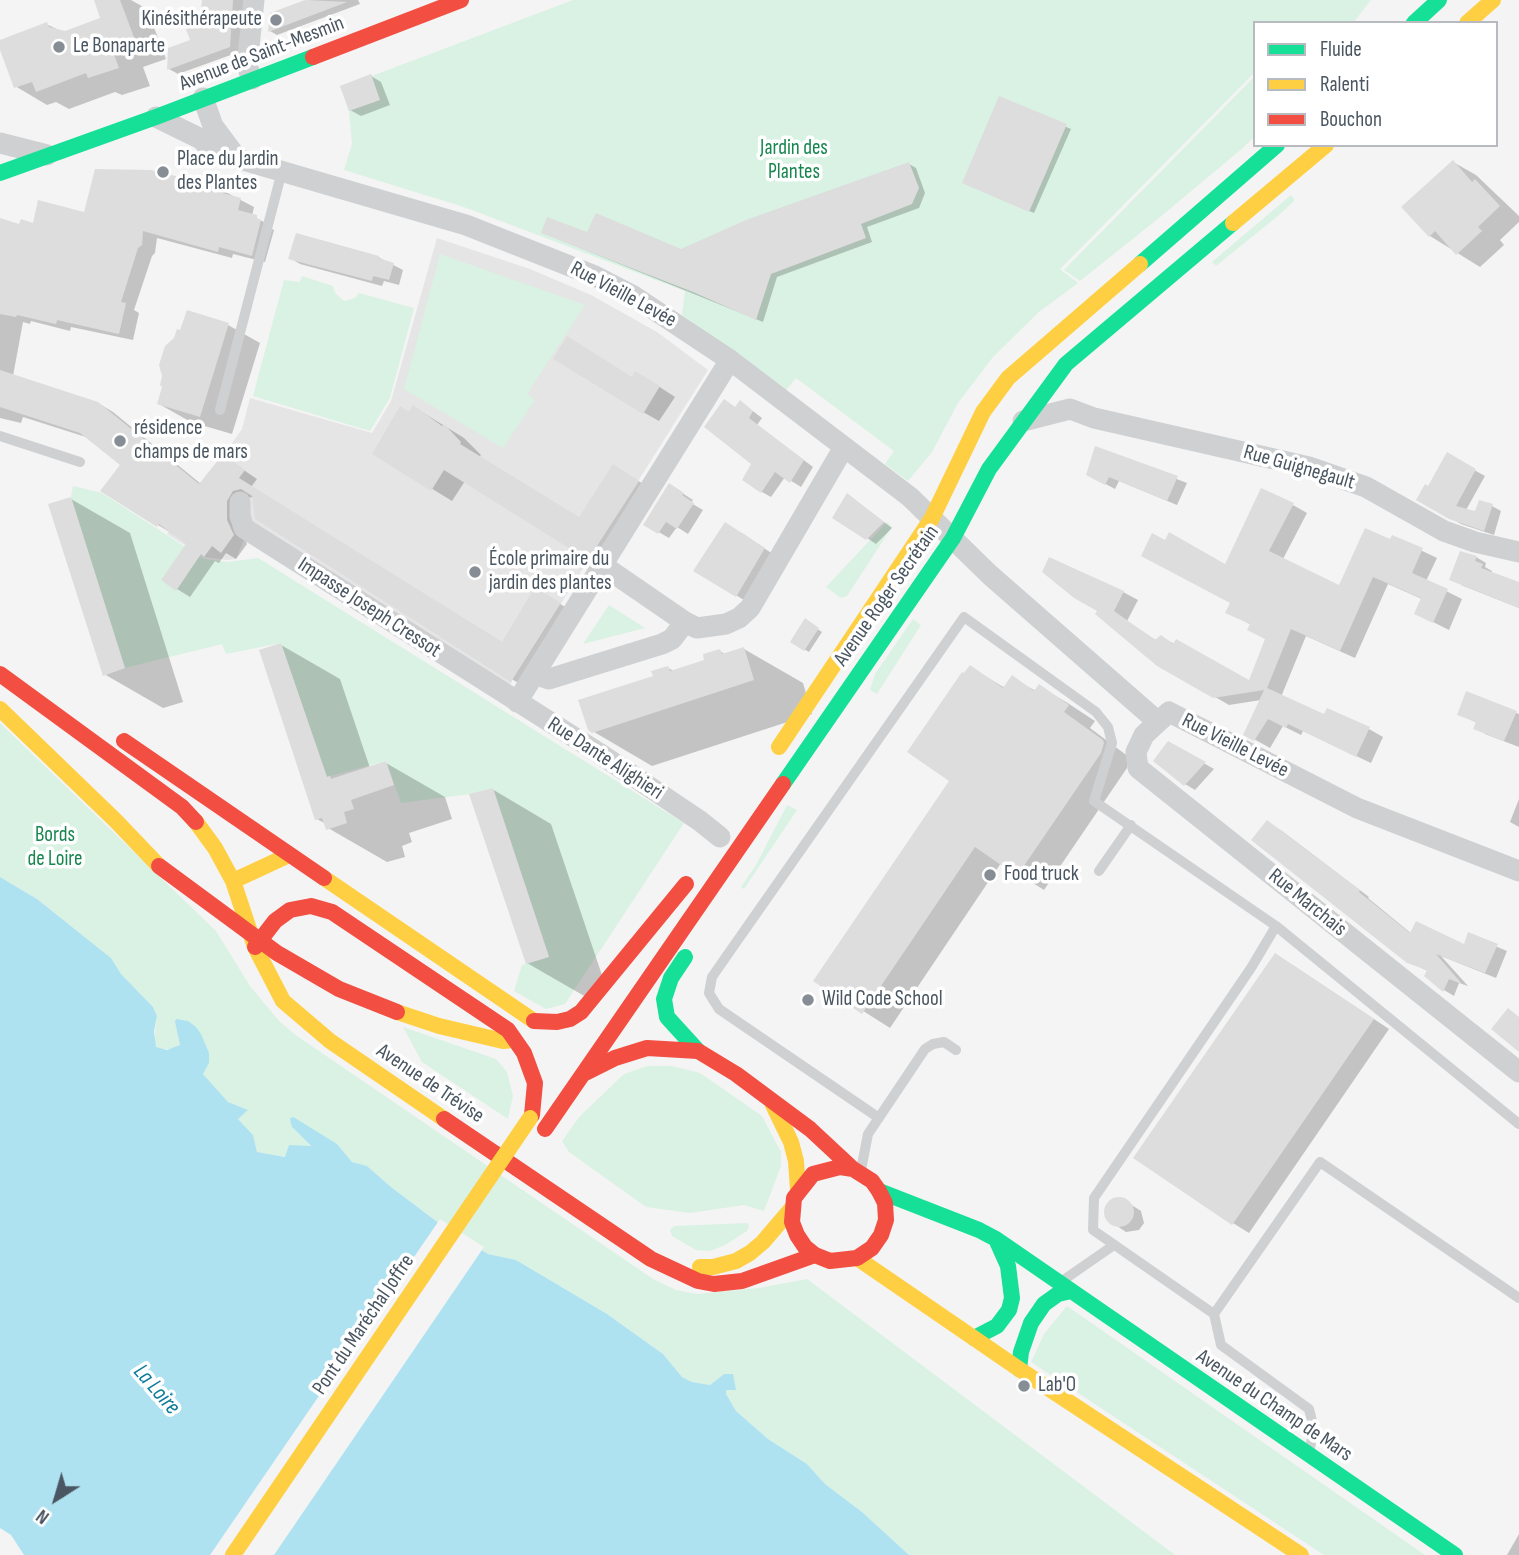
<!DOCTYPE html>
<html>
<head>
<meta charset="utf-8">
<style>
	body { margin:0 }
	#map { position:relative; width:1519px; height:1555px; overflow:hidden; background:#f4f4f4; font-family:"Sofia Sans Condensed",sans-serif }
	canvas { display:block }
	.legend { position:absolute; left:1253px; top:21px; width:245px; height:126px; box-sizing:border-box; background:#fff; border:2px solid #b7bbc0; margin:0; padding:9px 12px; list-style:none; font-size:21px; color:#4a5661 }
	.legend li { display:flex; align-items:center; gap:14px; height:35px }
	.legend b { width:35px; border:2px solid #b7bbc0 }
	.north { position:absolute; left:21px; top:1464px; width:70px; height:70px; -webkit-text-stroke:5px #fff; paint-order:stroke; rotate:217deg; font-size:19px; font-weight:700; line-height:28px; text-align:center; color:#4a5661 }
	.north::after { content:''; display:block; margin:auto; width:24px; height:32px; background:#4a5661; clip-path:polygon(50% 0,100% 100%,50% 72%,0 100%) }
</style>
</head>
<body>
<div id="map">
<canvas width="1519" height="1555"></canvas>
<ul class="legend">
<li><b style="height:9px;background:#16e098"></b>Fluide</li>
<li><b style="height:9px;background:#ffcf43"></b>Ralenti</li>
<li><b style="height:9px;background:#f24e42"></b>Bouchon</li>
</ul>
<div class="north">N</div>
</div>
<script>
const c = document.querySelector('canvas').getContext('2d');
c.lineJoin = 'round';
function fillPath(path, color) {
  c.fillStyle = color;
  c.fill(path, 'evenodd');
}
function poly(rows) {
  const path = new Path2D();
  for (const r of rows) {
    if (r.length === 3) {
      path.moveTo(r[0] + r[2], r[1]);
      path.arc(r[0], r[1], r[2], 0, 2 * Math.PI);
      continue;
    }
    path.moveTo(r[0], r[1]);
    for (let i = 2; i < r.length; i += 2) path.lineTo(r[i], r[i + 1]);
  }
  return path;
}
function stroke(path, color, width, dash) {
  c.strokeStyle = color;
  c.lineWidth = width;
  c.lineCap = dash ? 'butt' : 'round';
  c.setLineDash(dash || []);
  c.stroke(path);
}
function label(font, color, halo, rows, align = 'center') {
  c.font = font + ' "Sofia Sans Condensed",sans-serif';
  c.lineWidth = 7;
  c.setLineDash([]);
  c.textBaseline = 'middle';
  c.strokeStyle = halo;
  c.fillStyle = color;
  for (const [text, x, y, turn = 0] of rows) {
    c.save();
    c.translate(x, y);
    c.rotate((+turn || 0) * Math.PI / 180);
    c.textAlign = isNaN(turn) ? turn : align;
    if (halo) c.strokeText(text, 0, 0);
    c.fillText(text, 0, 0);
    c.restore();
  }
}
fillPath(poly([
	[437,238,530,269,591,295,657,332,708,370,509,686,251,523,236,559,228,560,204,557,167,534,242,429,250,398,372,433,391,401]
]), '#e6e5e6');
fillPath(poly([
	[573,0,1371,0,1353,23,1255,23,1255,72,1060,269,1078,283,1039,312,993,357,958,403,932,452,908,481,885,464,894,451,796,378,786,390,682,315,685,291,464,207,344,170,352,144,349,111,340,86,371,74,372,76],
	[1255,76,1255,136,1244,147,1159,218,1080,281,1064,270],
	[1291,195,1295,200,1279,215,1216,266,1212,262],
	[440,254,585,305,527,394,535,400,503,448,404,389],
	[302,276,333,286,335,293,344,301,355,298,359,293,414,308,390,398,370,431,253,396,284,280,300,282],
	[73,486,102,493,204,559,228,562,258,558,684,823,565,1004,546,1009,514,991,522,965,549,956,493,788,470,794,401,803,386,761,327,777,281,643,226,654,222,644,125,668,71,497],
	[887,522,892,527,847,596,841,598,826,587],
	[609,605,645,628,583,644],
	[913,619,921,625,877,694,870,690,875,674],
	[0,723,216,931,250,986,279,1021,297,1036,653,1279,676,1290,697,1294,759,1288,807,1279,1175,1555,909,1555,862,1512,825,1484,807,1464,768,1439,736,1411,726,1395,726,1390,730,1389,724,1374,710,1385,692,1382,682,1377,663,1354,607,1314,516,1260,488,1254,436,1221,391,1187,367,1166,352,1162,337,1144,292,1127,311,1147,286,1157,257,1152,253,1135,238,1119,247,1110,228,1102,203,1074,209,1063,175,1022,180,1045,173,1049,159,1049,154,1044,157,1016,153,1007,121,974,111,958,37,899,0,877],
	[787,805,797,810,744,889,741,887,756,865],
	[403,1027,496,1059,507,1072,513,1096,508,1119,422,1062],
	[647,1066,672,1066,700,1073,762,1116,781,1152,781,1166,764,1211,744,1205,690,1213,646,1207,569,1152,562,1141,580,1116,624,1074],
	[747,1223,749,1226,747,1231,725,1245,710,1251,696,1250,672,1236,670,1230,674,1226],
	[1067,1306,1425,1555,1324,1555,1031,1362,1044,1334]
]), '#d9f2e3');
fillPath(poly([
	[0,877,37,899,111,958,121,974,153,1007,157,1016,154,1032,156,1047,167,1050,180,1045,175,1022,176,1019,188,1021,196,1027,201,1034,209,1053,209,1063,203,1074,228,1102,248,1110,238,1119,253,1135,257,1152,285,1157,289,1145,311,1146,292,1127,290,1119,292,1117,295,1118,337,1144,352,1162,367,1166,391,1187,436,1221,488,1254,516,1260,607,1314,663,1354,682,1377,692,1382,710,1385,724,1374,733,1374,736,1390,726,1390,726,1394,736,1411,768,1439,807,1464,825,1484,862,1512,909,1555,24,1555,11,1535,0,1528]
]), '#aee2f0');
fillPath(poly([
	[440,1219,484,1247,274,1555,210,1555]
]), '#f4f4f4');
fillPath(poly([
	[96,0,131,0,147,9,166,59,143,67,150,86,122,95,115,92,69,109,56,102,47,105,15,86,0,42,46,24,65,33,102,19],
	[203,0,244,0,239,52,178,74,169,69,202,26],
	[310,0,358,0,360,4,277,35,270,31,271,14],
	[371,76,381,82,390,105,361,116,350,110],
	[1000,98,1071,129,1034,213,968,185],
	[1453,162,1476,175,1519,216,1519,222,1500,240,1504,245,1480,267,1430,236,1403,207],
	[909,164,916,168,925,193,919,208,867,227,872,242,777,277,763,322,543,233,588,235,681,250],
	[216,187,254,207,252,216,270,225,270,228,274,230,265,262,233,254,232,258,157,238,155,253,152,256,134,310,139,313,133,340,71,327,70,331,31,321,30,324,23,322,13,376,98,403,113,412,201,484,223,456,257,479,251,487,503,643,536,590,574,612,526,688,257,518,253,497,247,498,241,529,247,544,236,559,226,553,219,563,215,561,190,597,177,589,188,543,158,525,122,465,89,438,23,417,21,423,0,418,0,220,20,227,34,225],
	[378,257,403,270,399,285,384,281,382,286,300,264,290,258],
	[228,325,260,343,232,434,191,422,159,404,164,386],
	[652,382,675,397,659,421,643,412],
	[741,402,762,418,757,425,813,467,801,487,785,477,771,497,762,492,736,409],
	[414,407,464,438,481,455,479,457,580,519,634,478,658,494,609,570,465,481,452,501,374,453],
	[1096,448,1187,483,1177,505,1119,481,1115,489,1098,480],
	[1447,455,1485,476,1466,510,1476,513,1492,506,1501,511,1494,535,1461,524,1418,499,1429,488],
	[679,491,693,500,691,503,703,510,688,534,677,527,669,538,645,524],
	[848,495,892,528,876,544,867,538],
	[71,499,130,533,183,702,163,708,104,674],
	[1293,505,1307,513,1283,559,1340,587,1391,542,1393,537,1437,558,1426,581,1462,599,1449,630,1431,621,1422,599,1388,584,1355,658,1306,636,1281,697,1324,716,1369,729,1383,737,1371,763,1303,731,1301,735,1283,726,1270,748,1245,734,1261,700,1229,705,1158,664,1097,614,1123,592,1138,600,1127,621,1157,641,1161,637,1249,682,1267,640,1251,625,1228,612,1232,603,1226,567],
	[742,533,780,559,752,605,695,570],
	[1476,557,1486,563,1485,567,1492,571,1491,574,1519,584,1519,608,1461,585],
	[805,621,822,632,809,652,792,642],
	[281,645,340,679,370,768,386,763,445,797,452,819,409,833,412,842,402,846,405,857,387,862,328,828,326,824,317,819],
	[744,649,803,683,812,714,652,766,589,729,668,668,674,671,706,661,720,651,726,655],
	[970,667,1005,688,1012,678,1036,691,1040,687,1066,702,1095,721,1090,728,1129,757,1127,768,1044,890,1001,863,890,1028,816,981,952,781,965,675],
	[1467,693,1519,714,1519,747,1485,734,1477,723,1459,714],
	[1168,743,1214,769,1195,790,1185,784],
	[492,789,551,824,607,990,586,997,527,963],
	[1519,799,1519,827,1510,822],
	[1278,828,1369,897,1368,898,1412,934,1465,946,1469,935,1507,951,1496,978,1441,956,1468,986,1459,983,1454,996,1444,990,1426,976,1428,971,1407,961],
	[1291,964,1389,1029,1249,1233,1233,1223],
	[1122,1199,1141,1211,1144,1223,1139,1230,1126,1232,1108,1220,1106,1211,1114,1200],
	[1519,1534,1519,1555,1507,1555]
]), '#0003');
fillPath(poly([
	[94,0,120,0,135,40,112,49,119,68,88,78,86,73,36,92,32,82,14,88,0,50,0,40,47,22,49,27,65,31,100,18],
	[202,0,233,0,230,47,167,70,168,48,190,40,186,29,200,24],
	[305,0,347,2,268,32,270,13],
	[371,74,380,100,349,111,340,86],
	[999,96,1067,124,1029,212,962,183],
	[1453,160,1472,182,1475,179,1500,206,1478,227,1482,231,1456,255,1435,231,1429,237,1401,207],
	[909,162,919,188,912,204,861,224,866,238,771,274,756,320,693,292,541,233,547,217,587,232,596,213,681,249,746,220],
	[95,169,151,170,217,186,215,191,241,198,238,210,257,215,257,218,261,220,252,256,219,247,218,252,143,231,142,245,138,248,121,302,126,303,119,334,57,320,56,324,17,315,16,317,0,314,0,218,19,224,21,219,33,223,38,200,84,212],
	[296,233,379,256,378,258,394,263,389,280,373,276,372,281,288,259],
	[187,310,229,323,200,417,157,404,162,387,160,385,162,376,159,365,165,346,174,338,177,329,180,330],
	[567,336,632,377,635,371,660,386,643,414,553,359],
	[0,370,98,402,199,484,223,454,245,470,239,478,502,642,535,587,561,603,511,682,255,519,252,496,241,489,233,491,227,501,227,520,234,535,221,553,212,546,204,557,201,554,176,591,161,580,186,544,159,524,157,527,100,491,120,465,80,433,0,407],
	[724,399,735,407,740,400,753,411,749,418,804,460,790,483,775,472,761,493,742,480,751,464,704,427],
	[413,405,442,426,444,424,461,442,460,444,579,517,613,464,639,481,588,560,444,470,431,491,372,454,400,406,409,412],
	[1095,446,1178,476,1167,501,1109,477,1105,485,1086,475],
	[1447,452,1476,469,1456,506,1475,511,1479,500,1493,504,1484,531,1449,519,1416,500,1425,484,1428,486],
	[669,483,684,493,682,495,694,503,677,529,666,522,658,534,643,525],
	[1261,488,1294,503,1269,551,1339,585,1365,528,1390,539,1392,535,1423,548,1412,573,1448,589,1433,623,1414,614,1421,598,1373,577,1340,651,1291,629,1267,688,1324,714,1327,708,1370,727,1356,757,1288,724,1286,728,1268,719,1254,741,1243,735,1264,690,1213,698,1157,666,1095,614,1097,611,1074,598,1042,572,1049,557,1124,591,1114,611,1155,640,1161,635,1173,644,1176,639,1249,680,1265,639,1247,630,1250,624,1225,613,1230,603,1141,556,1152,533,1165,540,1169,532,1225,564],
	[847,493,884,522,866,540,832,518],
	[71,497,125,668,103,676,48,504],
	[725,522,765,548,736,597,693,571],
	[1460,551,1477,556,1475,561,1483,564,1481,568,1519,582,1519,608,1449,580],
	[805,618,819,628,804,651,790,642],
	[281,643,327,777,330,776,331,779,386,761,394,785,351,800,354,809,344,812,347,823,326,830,322,818,315,820,259,650],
	[744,647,754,680,592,733,588,730,578,700,653,676,651,671,668,666,670,671,704,660,703,654,720,649,722,654],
	[970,665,1003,688,1012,675,1034,691,1039,684,1069,705,1064,712,1103,740,1104,743,1101,753,1017,876,975,847,862,1014,813,981,949,781,907,752,962,672,964,673],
	[1466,691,1517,711,1504,741,1473,729,1476,722,1457,715],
	[1168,741,1206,762,1184,786,1153,761],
	[493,788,549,957,526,964,469,794],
	[1267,820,1360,890,1359,892,1410,933,1416,921,1464,944,1468,932,1498,944,1485,973,1436,954,1462,984,1449,979,1443,992,1424,976,1427,970,1407,963,1251,840],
	[1275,953,1374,1019,1232,1225,1133,1158],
	[1508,1008,1519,1017,1519,1052,1491,1029],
	[1119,1212,15]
]), '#ddddde');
stroke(poly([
	[220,410,282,171],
	[0,436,80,462],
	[1099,871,1131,825],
	[1276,926,1251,968,1094,1198,1093,1230,1214,1314,1320,1162,1519,1298],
	[879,1118,719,1009,709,993,712,977,728,954,964,617,1096,712,1108,727,1112,743,1094,801,1276,926,1519,1124],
	[861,1170,868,1134,925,1049,933,1044,944,1042,956,1050],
	[1062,1281,1114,1245],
	[1214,1314,1221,1345,1309,1409,1314,1429,1309,1452]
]), '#ced0d2', 10);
stroke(poly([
	[252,79,247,66,254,0],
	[203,98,213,126,237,158],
	[156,117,201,139,212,151,466,225,595,276,632,295,730,360,910,497,990,575,1157,721],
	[0,143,47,155],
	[1023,421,1070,409,1094,418,1309,467,1366,487,1444,531,1475,542,1519,552],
	[240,502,240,516,244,528,599,753,700,821,720,837],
	[685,622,697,628,726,624,739,618,750,608,844,447],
	[534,674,549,679,662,644,672,639,685,622,602,565],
	[517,702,730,360],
	[1519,871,1357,808,1169,712,1144,735,1136,752,1138,768,1519,1072]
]), '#ced0d2', 21);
stroke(poly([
	[1414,23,1439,0],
	[0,173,156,117,313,57],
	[1140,264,1277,145],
	[783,784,953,538,989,469,1066,364,1233,223],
	[685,957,671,978,664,999,667,1017,698,1051],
	[879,1191,979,1230,996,1239,1455,1555],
	[974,1338,997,1326,1009,1310,1012,1298,1008,1266,996,1239],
	[1019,1369,1021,1352,1031,1323,1044,1304,1058,1294,1071,1291]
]), '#16e098', 16);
stroke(poly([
	[1467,23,1493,0],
	[1233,223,1326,145],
	[0,709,116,821,159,866],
	[779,747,932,518,983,412,1008,378,1140,264],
	[196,822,215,848,233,881,255,947,283,1001,330,1041,444,1119],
	[324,878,534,1021],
	[233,881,289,855],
	[397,1012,439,1026,503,1041,513,1040],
	[773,1105,791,1142,796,1161,798,1190],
	[857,1258,1019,1369,1301,1555],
	[700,1267,713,1267,736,1261,750,1253,763,1242,792,1208]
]), '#ffcf43', 16);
stroke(poly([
	[313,57,461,0],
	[0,674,182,807,196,822],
	[124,741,324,878],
	[255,947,275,921,290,910,311,906,332,912,508,1030,524,1053,535,1083,532,1115],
	[534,1021,557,1022,570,1019,581,1012,686,884],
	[698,1051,736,1074,810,1129,853,1169,872,1181,879,1191,885,1203,886,1220,881,1235,872,1248,857,1258,830,1261,815,1255,805,1247,797,1235,792,1222,794,1198,813,1174,840,1167,853,1169],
	[583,1074,615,1058,647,1048,698,1051],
	[444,1119,651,1259,698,1281,714,1284,742,1281,815,1255],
	[545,1129,783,784]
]), '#f24e42', 16);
stroke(poly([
	[233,1555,530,1118]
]), '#ffcf43', 16);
stroke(poly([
	[159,866,277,953,339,989,397,1012]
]), '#f24e42', 16);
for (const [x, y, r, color] of [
	[276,20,7,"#868d94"],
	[59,47,7,"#868d94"],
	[163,172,7,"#868d94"],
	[120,441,7,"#868d94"],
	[475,572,7,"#868d94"],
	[990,875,7,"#868d94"],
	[808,1000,7,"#868d94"],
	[1024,1386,7,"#868d94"]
]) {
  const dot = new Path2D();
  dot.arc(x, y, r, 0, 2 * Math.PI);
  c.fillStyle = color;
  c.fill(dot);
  stroke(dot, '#fff', 2.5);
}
label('21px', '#4a5661', '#fff', [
	["Kinésithérapeute",262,20,"right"],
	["Le Bonaparte",73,47],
	["Place du Jardin",177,160],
	["des Plantes",177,184],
	["résidence",134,429],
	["champs de mars",134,453],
	["École primaire du",489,560],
	["jardin des plantes",489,584],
	["Food truck",1004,875],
	["Wild Code School",822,1000],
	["Lab'O",1038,1386]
], 'left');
label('21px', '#4a5661', '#fff', [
	["Avenue de Saint-Mesmin",262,54,-21],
	["Rue Vieille Levée",623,295,28],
	["Rue Guignegault",1299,468,16],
	["Avenue Roger Secrétain",887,596,-55],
	["Impasse Joseph Cressot",369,608,33],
	["Rue Vieille Levée",1235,746,27],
	["Rue Dante Alighieri",605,759,33],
	["Rue Marchais",1307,903,39],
	["Avenue de Trévise",430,1084,34],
	["Pont du Maréchal Joffre",364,1325,-56],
	["Avenue du Champ de Mars",1274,1406,34]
]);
label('21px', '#17864f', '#fff', [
	["Jardin des",794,149],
	["Plantes",794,173],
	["Bords",55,836],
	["de Loire",55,860]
]);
label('italic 23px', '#0c7c9b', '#fff', [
	["La Loire",156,1390,49]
]);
</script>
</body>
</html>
